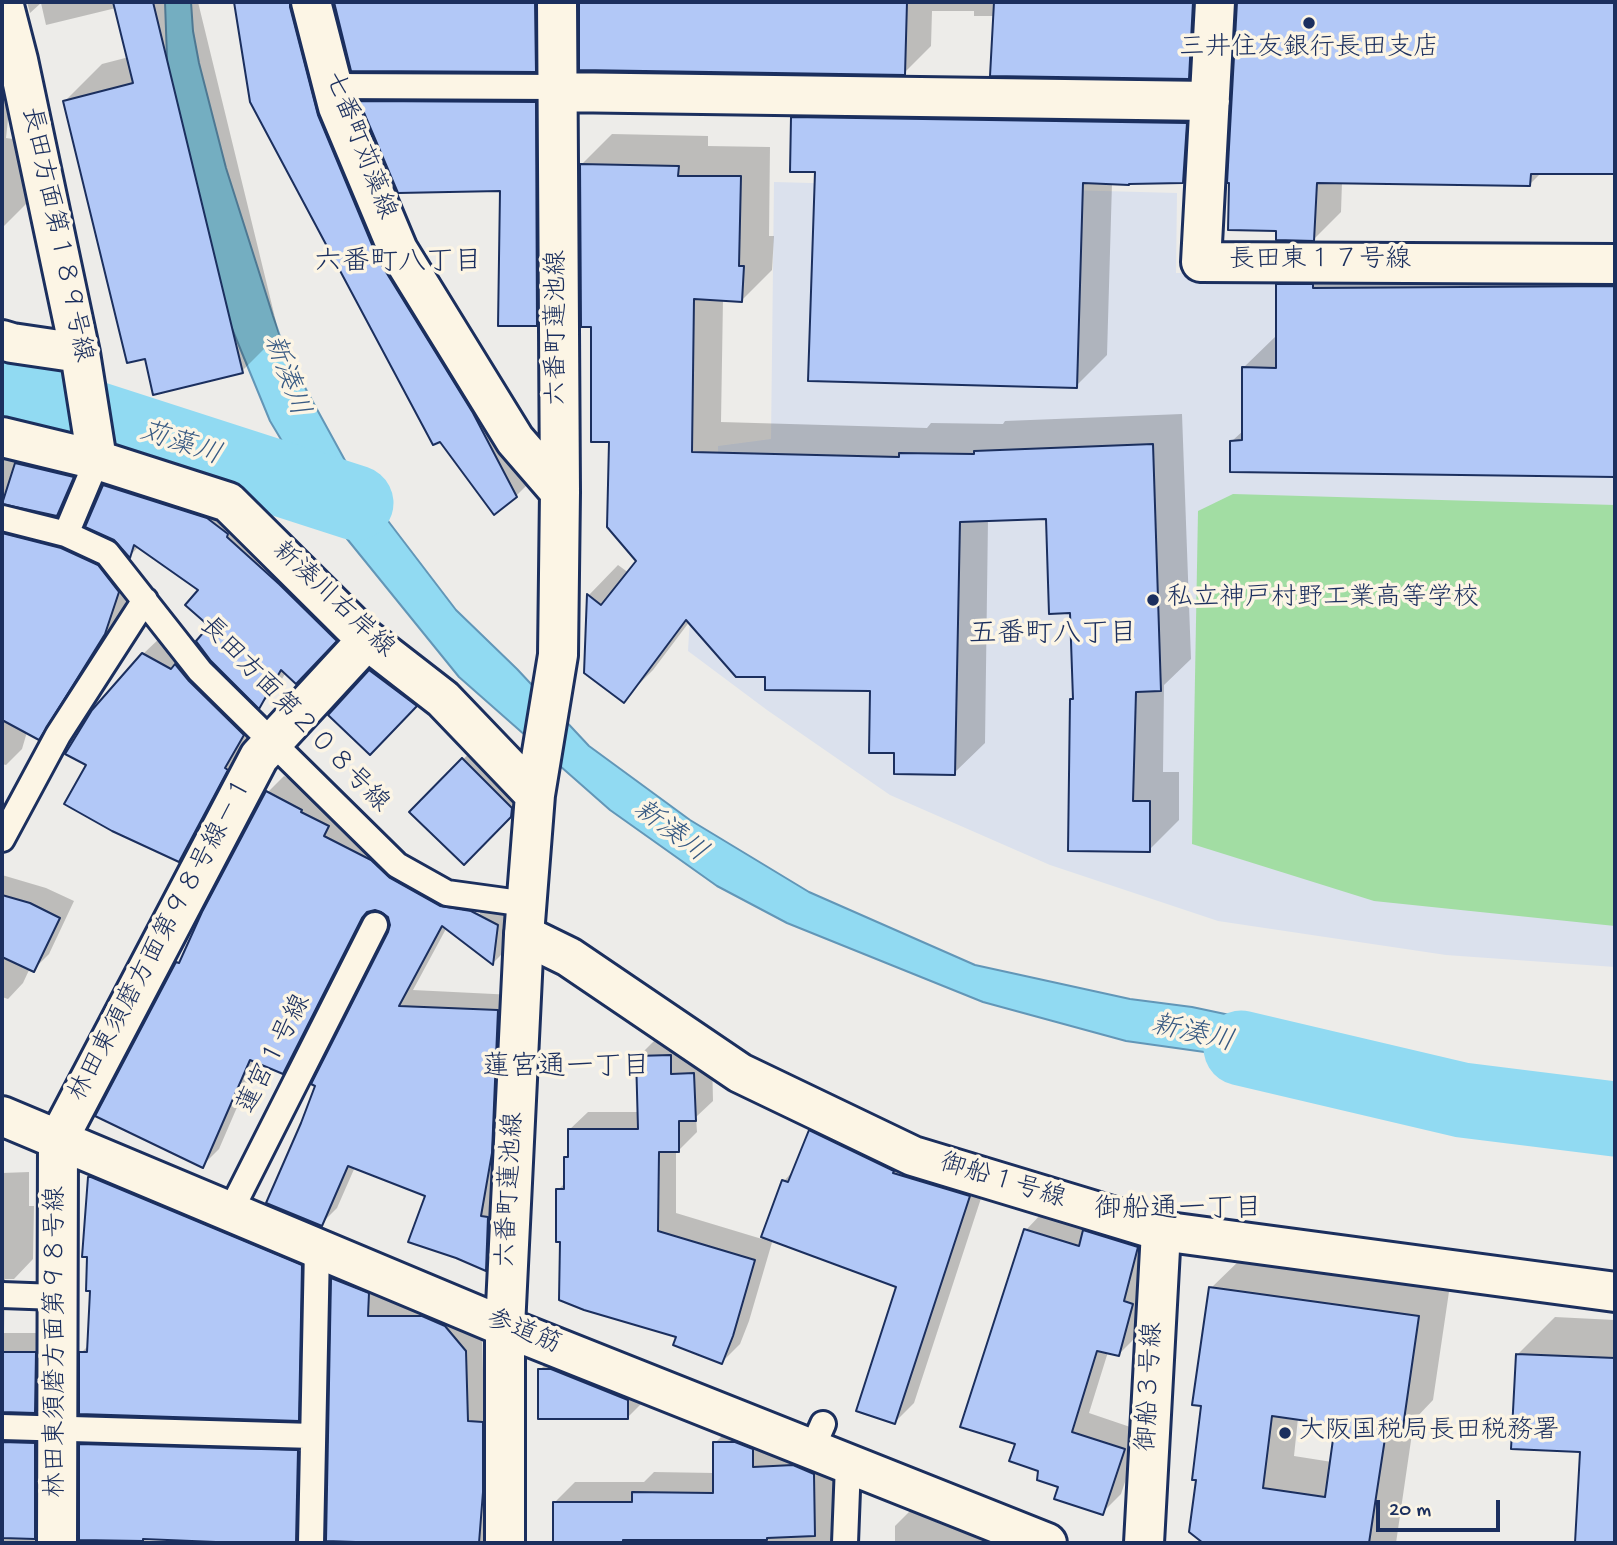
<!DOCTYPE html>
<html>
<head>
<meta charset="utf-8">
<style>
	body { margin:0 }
	#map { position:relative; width:1617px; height:1545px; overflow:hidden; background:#edece9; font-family:"Gochi Hand",sans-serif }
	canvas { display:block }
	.frame { position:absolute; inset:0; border:4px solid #1b2f5e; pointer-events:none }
	.scale { position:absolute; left:1376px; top:1500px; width:124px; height:32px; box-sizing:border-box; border:4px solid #1b2f5e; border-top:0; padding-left:9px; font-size:21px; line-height:24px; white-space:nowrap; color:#1b2f5e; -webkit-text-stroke:5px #fcf5e5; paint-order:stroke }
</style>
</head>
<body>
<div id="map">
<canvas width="1617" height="1545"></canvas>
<div class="frame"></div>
<div class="scale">20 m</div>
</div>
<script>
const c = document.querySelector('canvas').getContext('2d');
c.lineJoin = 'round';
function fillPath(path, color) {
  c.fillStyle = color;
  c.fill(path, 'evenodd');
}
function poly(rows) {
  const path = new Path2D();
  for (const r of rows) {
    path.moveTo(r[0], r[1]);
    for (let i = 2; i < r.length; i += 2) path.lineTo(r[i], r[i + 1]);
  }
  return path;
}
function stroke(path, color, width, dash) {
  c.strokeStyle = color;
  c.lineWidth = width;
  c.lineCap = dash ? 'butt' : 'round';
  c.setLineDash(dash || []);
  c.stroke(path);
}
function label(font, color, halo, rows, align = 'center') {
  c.font = font + ' "Gochi Hand","Klee One",sans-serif';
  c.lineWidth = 7;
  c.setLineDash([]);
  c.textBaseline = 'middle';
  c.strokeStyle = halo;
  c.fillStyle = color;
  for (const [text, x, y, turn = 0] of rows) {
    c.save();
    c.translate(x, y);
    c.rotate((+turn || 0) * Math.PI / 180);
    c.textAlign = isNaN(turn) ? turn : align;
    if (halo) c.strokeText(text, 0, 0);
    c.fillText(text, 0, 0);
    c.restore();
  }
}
fillPath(poly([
	[774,182,1177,193,1176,273,1615,274,1615,967,1446,955,1218,921,1050,865,890,795,767,710,688,651,694,549,719,548,718,446,771,439]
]), '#dbe1ed');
fillPath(poly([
	[1233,494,1615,505,1615,926,1374,901,1192,844,1198,511]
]), '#a2dda3');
const water = poly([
	[165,2,191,2,193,31,199,63,226,168,273,316,285,351,353,475,456,610,517,669,589,746,690,820,809,892,975,965,1130,999,1192,1007,1258,1021,1297,1036,1615,1097,1615,1122,1468,1089,1126,1041,983,1002,787,923,717,886,610,810,459,677,322,508,270,421,205,263,168,86,165,2]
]);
fillPath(water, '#91daf2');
stroke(water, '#6296b7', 2);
fillPath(poly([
	[27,2,198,2,279,334,242,371,146,357,65,101,102,64,129,57,116,8,46,25,41,3,30,13],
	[236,2,322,2,344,88,406,234,543,469,516,496,251,101],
	[335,2,562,2,562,43,535,70,353,69],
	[581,2,1218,2,1215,50,1188,77,995,16,974,16,974,11,932,11,931,46,904,73,581,69],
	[1238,2,1615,2,1615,173,1542,172,1530,184,1342,182,1341,212,1314,239],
	[2,34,17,35,6,138,34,142,26,204,2,228],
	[377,85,551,86,553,308,536,324,502,189,361,101],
	[824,87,1217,92,1214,150,1183,181,1112,183,1107,355,1076,386,817,170,793,118],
	[612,134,708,136,708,146,770,147,769,236,774,236,772,270,742,300,723,299,721,422,927,428,931,423,1003,424,1005,421,1182,414,1191,659,1164,685,1163,772,1179,772,1179,820,1149,850,1072,700,1074,697,1072,611,1048,517,988,519,985,743,954,773,896,751,872,689,767,675,690,621,653,670,623,700,586,672,589,595,618,565,629,573,639,561,611,440,593,325,582,164],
	[1309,254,1615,255,1615,475,1232,470,1232,441,1244,430,1243,368,1275,337,1278,337,1278,285],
	[2,436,88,461,73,499,57,515,3,502,3,506,134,576,121,617,54,722,38,738,27,732,22,749,6,765,2,764],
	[120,470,223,503,351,624,312,667,286,672,275,691,259,706,212,626,201,589,139,546,130,556,104,486],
	[162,636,208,663,261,716,242,749,197,842,179,860,89,764,143,654],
	[390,652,434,686,389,733,330,715],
	[482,740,530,796,464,863,412,812],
	[284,776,317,794,406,862,513,909,509,947,493,963,447,927,413,990,514,995,501,1253,485,1269,427,1195,355,1167,337,1208,321,1224,392,925,389,917,383,911,373,909,299,1055,283,1071,257,1061,219,1149,203,1165,178,963,184,956,204,913,268,792],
	[455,907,480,911,480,914,459,911],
	[2,875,46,888,74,901,49,954,33,970,30,968,23,983,8,999,2,997],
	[656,1039,712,1056,713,1101,696,1117,697,1132,679,1150,676,1150,676,1213,762,1239,784,1181,794,1170,810,1131,829,1112,988,1177,914,1403,895,1422,898,1286,773,1239,749,1321,740,1344,722,1362,679,1336,562,1240,558,1190,566,1182,566,1158,569,1155,569,1130,588,1112,640,1112,638,1057],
	[105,1162,317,1250,313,1403,298,1419,81,1353,89,1345,91,1289,90,1178],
	[29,1172,29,1206,34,1206,33,1259,14,1279,5,1279,4,1333,55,1333,55,1392,35,1411,7,1411,9,1415,15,1421,54,1424,47,1543,2,1543,2,1173],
	[1044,1211,1156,1229,1137,1336,1119,1354,1108,1352,1089,1413,1142,1431,1121,1494,1102,1513,1060,1486,1040,1469,1017,1443,1026,1230],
	[1243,1257,1450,1285,1433,1400,1414,1420,1396,1543,1206,1543,1191,1531,1198,1479,1211,1288],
	[1298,1418,1337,1423,1332,1462,1294,1456],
	[350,1262,385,1276,384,1299,440,1300,482,1334,484,1405,500,1405,487,1543,402,1543,328,1539,333,1279],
	[1555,1317,1615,1320,1615,1543,1577,1543,1582,1451,1518,1354],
	[559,1350,647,1398,627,1418,540,1370],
	[736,1422,834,1453,835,1543,555,1543,555,1502,575,1482,644,1482,654,1472,715,1473,715,1443],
	[95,1431,311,1437,310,1530,297,1543,218,1543,218,1540,145,1537,143,1539,81,1445],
	[921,1500,1022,1543,895,1543,895,1526]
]), '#0003');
stroke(poly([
	[2,394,43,402,356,503],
	[1241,1048,1462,1100,1615,1119]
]), '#91daf2', 75);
const building = poly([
	[113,2,153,2,243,373,153,395,145,359,127,363,63,101,133,83,113,2],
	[234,2,290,2,290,7,318,115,378,259,473,413,517,497,494,515,440,442,433,445,250,102,234,2],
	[334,2,535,2,536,72,351,71,334,2],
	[579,2,907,2,905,75,579,70,579,2],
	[994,2,1193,2,1189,79,990,76,994,2],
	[1237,2,1615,2,1615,174,1531,174,1530,186,1317,183,1314,241,1276,240,1276,231,1228,230,1229,183,1227,183,1237,2],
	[359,101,536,102,537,326,498,326,500,191,398,193,359,101],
	[791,117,1187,123,1183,183,1129,184,1129,185,1083,183,1077,388,808,381,815,172,790,172,791,117],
	[580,164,679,166,678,176,741,176,739,266,744,266,742,302,694,299,692,452,899,457,899,453,974,454,974,451,1153,444,1161,691,1136,692,1133,801,1150,801,1150,852,1068,851,1070,699,1073,699,1070,613,1049,614,1046,519,960,522,955,775,894,774,894,753,869,753,870,691,765,690,765,677,736,677,686,620,624,703,584,673,587,594,601,605,636,561,607,527,609,442,591,442,591,327,581,327,580,164],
	[1276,284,1313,284,1313,288,1615,286,1615,477,1230,472,1230,441,1242,440,1242,367,1276,368,1276,284],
	[15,463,74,477,57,516,2,504,15,463],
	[103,485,207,518,228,534,227,537,279,584,337,641,296,684,281,670,259,709,211,661,196,641,209,626,185,605,198,590,134,545,130,558,114,540,85,527,103,485],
	[2,533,61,548,98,565,119,592,105,634,39,740,2,720,2,533],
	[142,653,171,669,175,664,189,681,244,735,225,768,228,770,179,862,112,831,64,804,86,765,65,754,92,710,142,653],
	[369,670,417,706,370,755,328,715,369,670],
	[462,758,512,808,511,817,464,865,409,812,462,758],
	[266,791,302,810,301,812,329,826,324,836,371,860,390,878,440,906,471,911,498,925,493,965,442,926,399,1006,498,1010,492,1153,481,1216,488,1217,486,1271,456,1258,408,1242,425,1196,348,1166,322,1226,266,1203,301,1123,315,1086,311,1084,388,932,390,925,388,917,381,912,375,910,367,912,362,918,283,1074,250,1060,203,1168,95,1116,176,962,179,963,202,912,266,791],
	[2,895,30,903,60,918,34,972,2,957,2,895],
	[671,1055,671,1074,694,1073,696,1121,679,1121,679,1152,659,1152,658,1231,755,1260,733,1336,722,1364,673,1345,676,1337,584,1310,559,1300,560,1242,556,1242,556,1189,564,1189,564,1157,568,1157,568,1129,638,1129,636,1056,671,1055],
	[809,1130,894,1171,893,1173,970,1196,895,1424,856,1411,896,1287,761,1237,782,1180,788,1182,809,1130],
	[88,1177,91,1177,302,1265,299,1421,79,1414,79,1352,87,1352,90,1291,86,1291,87,1257,82,1257,88,1177],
	[1024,1229,1079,1246,1083,1230,1138,1247,1124,1301,1133,1304,1119,1356,1097,1351,1072,1432,1125,1449,1103,1515,1054,1499,1058,1487,1037,1480,1038,1471,1009,1461,1015,1444,960,1427,1024,1229],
	[331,1278,369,1293,368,1316,422,1316,445,1326,466,1351,468,1421,483,1422,483,1492,479,1543,385,1543,326,1541,331,1278],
	[1209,1287,1419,1316,1402,1434,1386,1432,1369,1543,1203,1543,1189,1532,1196,1480,1192,1480,1201,1406,1192,1405,1209,1287],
	[1272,1416,1335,1425,1325,1497,1263,1488,1272,1416],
	[2,1352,36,1352,35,1413,2,1412,2,1352],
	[1516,1354,1615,1358,1615,1543,1575,1543,1580,1452,1511,1449,1516,1354],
	[538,1369,551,1369,628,1400,628,1419,538,1419,538,1369],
	[2,1442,35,1443,35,1539,2,1538,2,1442],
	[713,1442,735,1442,753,1449,753,1467,793,1465,814,1474,815,1536,767,1538,767,1540,623,1540,623,1543,553,1543,553,1502,632,1502,632,1492,713,1493,713,1442],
	[79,1444,298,1450,296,1543,216,1543,216,1542,143,1539,143,1541,79,1540,79,1444]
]);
fillPath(building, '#b2c8f7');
stroke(building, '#1b2f5e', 2);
const lane = poly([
	[332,86,558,87],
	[2,518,66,534,107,553,200,671,397,865,447,893,527,904],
	[66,534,97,460],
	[2,839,58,735,145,600],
	[230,1212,375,925],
	[2,1295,57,1297],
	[2,1427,313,1436],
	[812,1449,823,1424],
	[311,1543,317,1248],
	[845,1543,848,1464]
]);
const street = poly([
	[3,2,18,60,80,353,97,460],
	[311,2,338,107,398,250,515,440,560,492],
	[1215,2,1201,262,1615,264],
	[557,92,1210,101],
	[2,340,12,343,80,353],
	[2,437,97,460,228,502,367,640,443,699,535,795],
	[2,1116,505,1327,1047,1543],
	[57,1543,58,1140,259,757,367,640],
	[505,1543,505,1327,524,935,535,795,558,655,560,492,557,2],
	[1144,1543,1161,1231]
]);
const secondary = poly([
	[524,935,569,957,740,1073,913,1156,1161,1231,1615,1292]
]);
stroke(lane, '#1b2f5e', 30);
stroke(street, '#1b2f5e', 44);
stroke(secondary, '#1b2f5e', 44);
stroke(lane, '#fcf5e5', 24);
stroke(street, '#fcf5e5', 38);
stroke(secondary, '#fcf5e5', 38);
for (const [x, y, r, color] of [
	[1309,23,7,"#1b2f5e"],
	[1153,600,7,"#1b2f5e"],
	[1285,1433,7,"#1b2f5e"]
]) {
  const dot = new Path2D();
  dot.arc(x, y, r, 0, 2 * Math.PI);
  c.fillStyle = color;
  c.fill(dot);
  stroke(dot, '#fcf5e5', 2.5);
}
label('26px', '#1b2f5e', '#fcf5e5', [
	["三井住友銀行長田支店",1309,50,"center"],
	["私立神戸村野工業高等学校",1167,600],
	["大阪国税局長田税務署",1299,1433]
], 'left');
label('26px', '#1b2f5e', '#fcf5e5', [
	["七番町苅藻線",358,146,69],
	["長田方面第１８９号線",55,235,78],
	["長田東１７号線",1320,262],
	["六番町蓮池線",559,328,-90],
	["新湊川右岸線",332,601,43],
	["長田方面第２０８号線",293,716,46],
	["林田東須磨方面第９８号線－１",163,940,-62],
	["蓮宮１号線",276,1055,-63],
	["御船１号線",1002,1183,17],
	["六番町蓮池線",512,1190,-87],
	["参道筋",523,1334,22],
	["林田東須磨方面第９８号線",58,1342,-90],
	["御船３号線",1152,1387,-87]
]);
label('28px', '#1b2f5e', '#fcf5e5', [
	["六番町八丁目",398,265],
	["五番町八丁目",1053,637],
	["蓮宮通一丁目",566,1070],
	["御船通一丁目",1178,1212]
]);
label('italic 28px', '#385a83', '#fcf5e5', [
	["新湊川",284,376,70],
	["苅藻川",180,446,18],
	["新湊川",669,833,37],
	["新湊川",1192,1036,13]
]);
</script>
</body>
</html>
